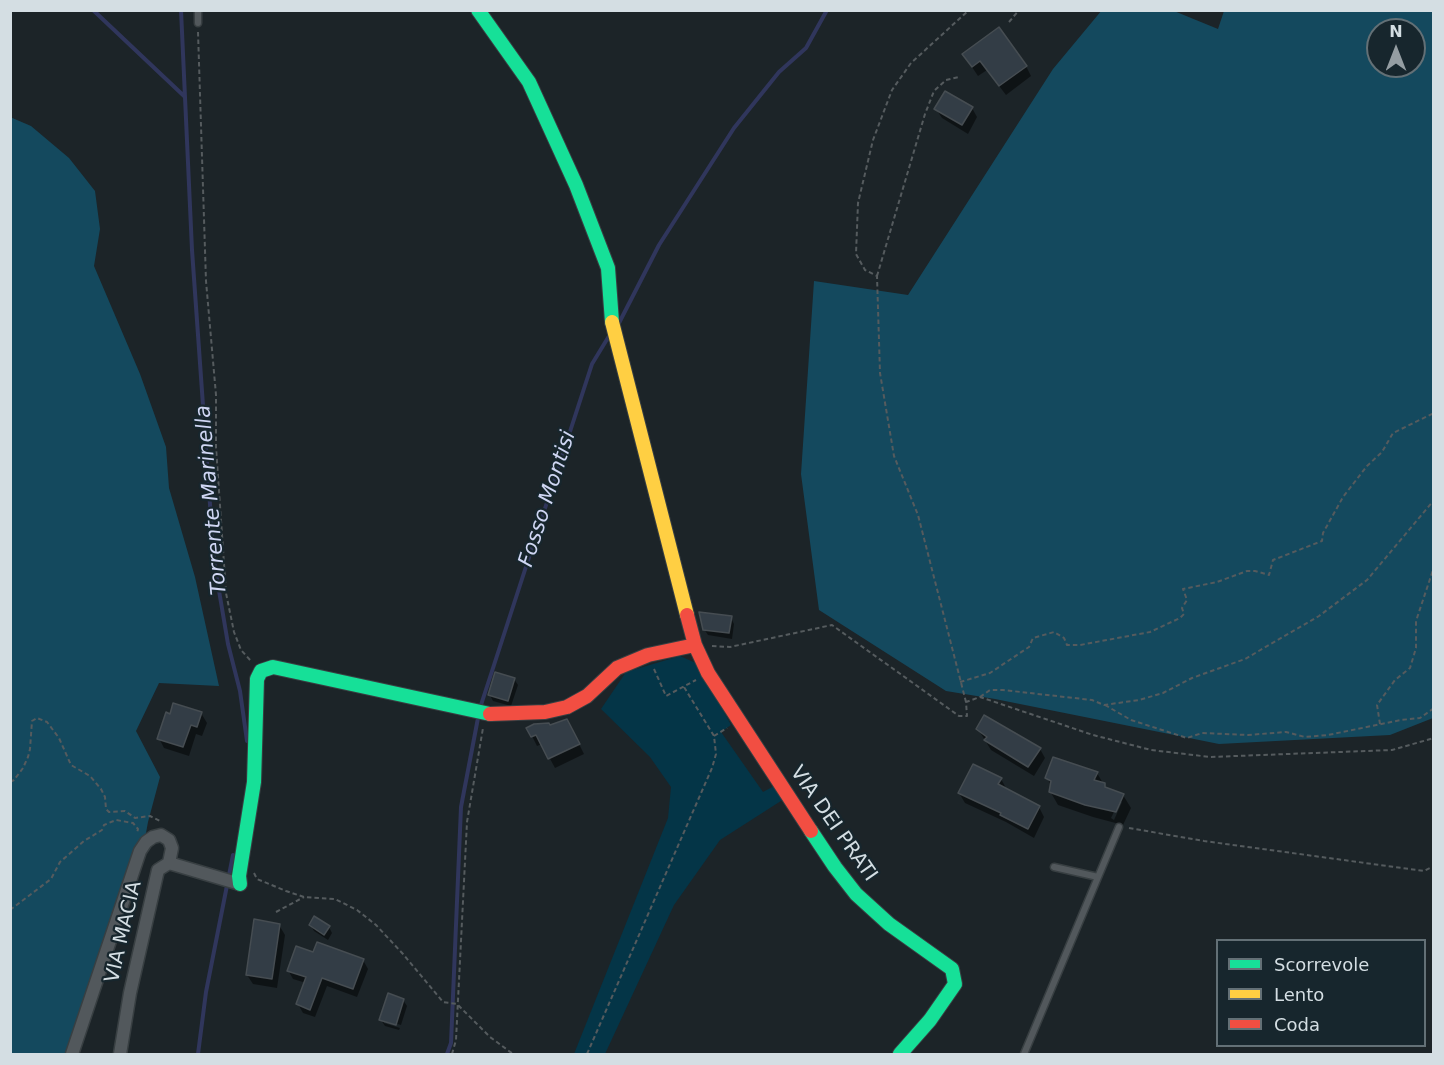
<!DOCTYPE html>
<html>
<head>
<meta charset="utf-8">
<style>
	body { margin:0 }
	#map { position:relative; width:1444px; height:1065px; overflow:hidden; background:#1c2428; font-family:"DejaVu Sans",sans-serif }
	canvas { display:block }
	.frame { position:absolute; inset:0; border:12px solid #d4dee3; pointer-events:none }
	.legend { position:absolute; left:1216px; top:939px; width:210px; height:108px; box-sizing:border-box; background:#17262d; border:2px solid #637076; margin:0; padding:8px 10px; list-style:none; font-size:18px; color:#d4dee3 }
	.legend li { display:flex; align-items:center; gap:12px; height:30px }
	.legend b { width:30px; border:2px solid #637076 }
	.north { position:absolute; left:1366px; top:18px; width:60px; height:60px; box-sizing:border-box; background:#17262d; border:2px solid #637076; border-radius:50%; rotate:0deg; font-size:16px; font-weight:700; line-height:24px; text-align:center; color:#d4dee3 }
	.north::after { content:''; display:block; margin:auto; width:21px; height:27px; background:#949da2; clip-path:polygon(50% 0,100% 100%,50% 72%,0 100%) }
</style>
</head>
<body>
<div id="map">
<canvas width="1444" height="1065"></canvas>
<div class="frame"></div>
<ul class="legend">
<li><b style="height:8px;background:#16e098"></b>Scorrevole</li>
<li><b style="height:8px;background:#ffcf43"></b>Lento</li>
<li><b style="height:8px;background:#f24e42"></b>Coda</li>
</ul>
<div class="north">N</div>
</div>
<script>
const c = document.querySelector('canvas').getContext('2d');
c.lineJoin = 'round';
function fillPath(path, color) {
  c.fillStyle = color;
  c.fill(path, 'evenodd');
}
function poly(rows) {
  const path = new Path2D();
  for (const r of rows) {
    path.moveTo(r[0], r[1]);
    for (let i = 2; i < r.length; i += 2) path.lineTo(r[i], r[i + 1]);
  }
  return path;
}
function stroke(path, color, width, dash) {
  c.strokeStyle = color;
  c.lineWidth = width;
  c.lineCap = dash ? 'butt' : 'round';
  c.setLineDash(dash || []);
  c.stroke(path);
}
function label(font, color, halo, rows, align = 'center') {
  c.font = font + ' "DejaVu Sans",sans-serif';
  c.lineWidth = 4.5;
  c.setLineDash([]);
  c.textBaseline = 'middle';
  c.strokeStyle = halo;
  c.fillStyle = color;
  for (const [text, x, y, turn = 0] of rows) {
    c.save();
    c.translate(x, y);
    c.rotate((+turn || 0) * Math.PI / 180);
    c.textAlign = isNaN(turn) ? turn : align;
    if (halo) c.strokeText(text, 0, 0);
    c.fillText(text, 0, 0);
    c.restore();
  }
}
fillPath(poly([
	[680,656,698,664,731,725,721,732,763,792,774,786,784,799,720,840,674,905,605,1054,574,1054,668,818,671,787,650,757,601,709,626,672]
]), '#043547');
fillPath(poly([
	[1102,10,1174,11,1218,29,1224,11,1433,11,1433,718,1390,735,1219,744,995,699,946,691,819,610,801,474,814,281,908,295,1053,69],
	[1378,30,1414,30,1414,66,1378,66],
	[10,117,31,126,69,158,95,191,100,229,94,266,140,374,166,447,169,488,195,577,219,686,159,683,136,731,160,777,148,822,137,882,79,1054,11,1054]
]), '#14495e');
fillPath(poly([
	[964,55,1026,66,1031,76,1006,95,987,70,978,76],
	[972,108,977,117,968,134,942,118,936,109],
	[731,618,734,624,732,639,708,635,704,629],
	[514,679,518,685,511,706,493,701,490,695],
	[201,713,207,723,202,736,196,734,189,756,164,748,159,738],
	[985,717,1040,749,1045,758,1034,776,991,750,978,729],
	[549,726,572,730,584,754,555,768,542,744,537,746,528,728],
	[1097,773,1107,790,1123,795,1131,808,1123,825,1093,817,1058,805,1050,791,1052,787,1047,778],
	[1119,802,1122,802,1114,820,1111,818],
	[1001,779,1006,788,1039,807,1044,817,1034,838,1006,822,965,803,959,793],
	[279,925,285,935,277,988,253,984,247,975],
	[311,925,329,927,332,933,328,940,314,931],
	[314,954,363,960,368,969,357,997,327,986,315,1017,303,1013,298,1004,306,983,293,979,288,970],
	[403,1000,407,1006,401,1025,384,1020,384,1023,400,1028,399,1030,385,1026,381,1020]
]), '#0007');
stroke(poly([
	[93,10,184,96],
	[181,10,192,250,214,561,228,644,240,691,247,741],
	[619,323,659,245,734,128,779,72,806,48,827,10],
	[480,708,592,364,609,336],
	[198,1054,206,992,233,855],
	[447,1054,451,1043,461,807,478,718]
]), '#30365c', 4);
const building = poly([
	[999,27,1027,66,999,86,980,61,972,67,962,54,999,27],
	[945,91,973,107,962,125,934,109,945,91],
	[699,612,732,616,729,633,703,630,699,612],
	[495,672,515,678,508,701,488,695,495,672],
	[173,703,202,712,197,727,191,725,183,747,157,739,166,712,170,714,173,703],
	[984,715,1041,748,1028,767,984,740,987,737,976,729,984,715],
	[567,719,580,744,548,759,536,735,531,737,526,728,534,724,549,723,550,725,567,719],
	[1053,757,1098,772,1094,780,1105,783,1105,787,1124,794,1116,812,1085,805,1049,792,1051,781,1045,778,1053,757],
	[973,764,1002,778,998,784,1040,806,1028,829,1000,815,1001,813,958,793,973,764],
	[314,916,330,926,324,935,309,925,314,916],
	[254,919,280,924,272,979,246,975,254,919],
	[317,942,364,959,353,989,322,978,310,1010,296,1004,306,977,287,971,296,946,313,952,317,942],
	[388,993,404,999,396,1025,379,1020,388,993]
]);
fillPath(building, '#333d46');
stroke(building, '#464d52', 1.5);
const lane = poly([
	[198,10,198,23],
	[1054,867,1098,877],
	[1024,1054,1119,827]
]);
const street = poly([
	[169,863,240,884],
	[72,1054,140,851,146,842,153,837,161,835,169,840,172,848,169,863,158,870,130,993,120,1054]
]);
const fast = poly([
	[478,10,529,82,576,185,608,268,612,322],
	[811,831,835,867,856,894,889,924,952,969,955,984,930,1020,900,1054],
	[240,884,239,876,254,782,257,679,261,671,273,667,490,714]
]);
const slow = poly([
	[612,322,687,615]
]);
const jam = poly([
	[687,615,695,645,708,673,811,831],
	[490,714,545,712,567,707,587,696,617,668,648,655,695,645]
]);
stroke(lane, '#383f42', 9);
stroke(street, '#383f42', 15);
stroke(fast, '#383f42', 16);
stroke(slow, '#383f42', 16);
stroke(jam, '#383f42', 16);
stroke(poly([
	[1009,22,1019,10],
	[198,32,206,281,216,395,216,447,226,593,234,632,241,650,251,661],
	[877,276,925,114,934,91,946,80,959,77],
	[712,646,730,647,832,625,959,716,967,716,966,702,980,697,1093,735,1151,750,1210,757,1392,750,1434,738],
	[654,669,666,696,696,680],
	[960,682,990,673,1029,647,1033,638,1054,632,1064,638,1067,645,1080,645,1150,632,1180,618,1184,614,1182,608,1187,600,1183,589,1217,582,1247,571,1255,571,1269,575,1273,560,1322,541,1323,533,1343,497,1367,466,1382,452,1393,433,1434,413],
	[980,697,990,690,1003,690,1092,700,1104,705,1139,700,1163,693,1192,678,1245,659,1319,616,1367,580,1434,500],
	[966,702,918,515,894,456,880,373,877,276,865,270,856,254,858,203,873,140,892,90,911,63,969,10],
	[1105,705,1131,720,1187,738,1202,733,1248,735,1286,732,1305,737,1328,735,1401,720,1420,718,1434,708],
	[1380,724,1377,705,1395,680,1410,668,1416,648,1416,621,1434,567],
	[714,736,727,728],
	[10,782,14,780,23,768,28,757,30,749,32,721,37,718,47,722,59,738,71,765,90,776,101,789,105,797,106,809,109,812,125,811,135,818,150,816,162,822],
	[1129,828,1204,841,1424,871,1434,866],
	[254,873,257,879,286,891,304,897,335,899,357,910,376,925,403,954,443,1002,457,1004,490,1037,513,1054],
	[10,910,51,879,60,862,84,841,102,830,104,825,116,820,133,823,138,829,137,833],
	[276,912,304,897],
	[452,1054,456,1040,467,822,483,728],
	[587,1054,712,768,716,754,714,736,684,687]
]), '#555b5e', 2, [4.5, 3]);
stroke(lane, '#52585c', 6);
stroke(street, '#52585c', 12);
stroke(fast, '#16e098', 14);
stroke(slow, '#ffcf43', 14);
stroke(jam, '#f24e42', 14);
label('20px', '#d4dee3', '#17262d', [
	["VIA DEI PRATI",833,824,55],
	["VIA MACIA",124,932,-77]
]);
label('italic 21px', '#cfd6f3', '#17262d', [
	["Fosso Montisi",548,499,-72],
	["Torrente Marinella",212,500,-95]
]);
</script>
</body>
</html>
